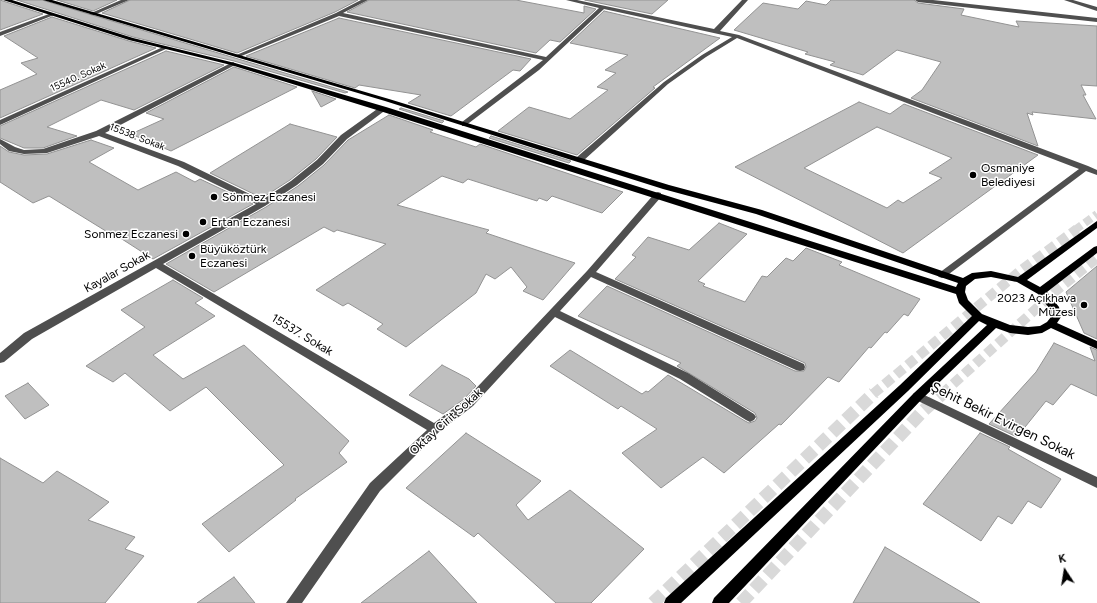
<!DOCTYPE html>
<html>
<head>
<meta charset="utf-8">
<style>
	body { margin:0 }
	#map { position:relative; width:1097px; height:603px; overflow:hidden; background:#fff; font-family:Figtree,sans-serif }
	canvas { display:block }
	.north { position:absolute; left:1045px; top:551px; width:40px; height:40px; -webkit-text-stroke:3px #fff; paint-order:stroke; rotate:348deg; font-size:11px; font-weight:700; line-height:16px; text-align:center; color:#000 }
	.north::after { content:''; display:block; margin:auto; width:14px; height:18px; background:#000; clip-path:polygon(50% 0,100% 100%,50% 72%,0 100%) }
</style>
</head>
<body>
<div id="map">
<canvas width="1097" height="603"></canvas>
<div class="north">K</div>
</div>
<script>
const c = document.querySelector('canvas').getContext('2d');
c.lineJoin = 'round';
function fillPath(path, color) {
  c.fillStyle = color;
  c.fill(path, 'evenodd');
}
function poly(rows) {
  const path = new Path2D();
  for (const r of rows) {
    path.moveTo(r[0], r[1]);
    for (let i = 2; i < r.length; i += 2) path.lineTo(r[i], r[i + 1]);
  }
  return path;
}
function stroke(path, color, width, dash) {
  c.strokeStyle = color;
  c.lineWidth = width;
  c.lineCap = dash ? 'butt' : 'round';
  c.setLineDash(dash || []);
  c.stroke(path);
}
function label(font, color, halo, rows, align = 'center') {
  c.font = font + ' Figtree,sans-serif';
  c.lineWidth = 3;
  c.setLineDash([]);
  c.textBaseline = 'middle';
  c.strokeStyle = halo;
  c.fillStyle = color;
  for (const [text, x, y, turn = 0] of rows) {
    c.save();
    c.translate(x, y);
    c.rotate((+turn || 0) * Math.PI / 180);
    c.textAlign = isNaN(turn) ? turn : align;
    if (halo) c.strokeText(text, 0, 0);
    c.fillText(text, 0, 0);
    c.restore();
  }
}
const building = poly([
	[0,0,3,1,43,14,0,30,0,0],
	[17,0,42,0,348,92,345,93,234,61,133,37,17,0],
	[57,0,117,0,93,11,57,0],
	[130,0,358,0,335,12,237,53,102,13,130,0],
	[369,0,516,0,584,13,584,6,596,9,560,42,550,40,536,53,347,12,369,0],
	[585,0,668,0,652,14,585,0],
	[831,0,914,0,918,3,964,9,961,15,1019,27,1016,21,1097,26,1097,86,1081,85,1086,95,1083,95,1096,119,1032,112,1033,115,1027,113,1038,146,911,98,922,90,941,62,897,50,863,75,830,65,835,62,805,54,808,52,734,30,763,3,798,9,806,1,826,5,831,0],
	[604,11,720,38,653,87,655,88,577,155,498,131,529,107,570,119,608,90,597,87,616,73,605,70,628,55,570,43,604,11],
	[52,17,129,41,156,48,0,118,0,90,37,74,21,63,38,58,4,36,52,17],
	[339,18,531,59,520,71,513,70,451,116,408,103,421,95,359,85,355,88,246,56,339,18],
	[166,51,224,65,134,110,101,100,47,127,77,136,43,148,24,148,0,138,0,126,166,51],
	[234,67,297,87,171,151,131,134,164,119,146,113,234,67],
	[312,91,336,99,321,107,312,91],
	[859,102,890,114,904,104,1038,155,903,253,735,167,859,102],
	[877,127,952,158,929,173,942,178,903,203,898,200,887,208,804,168,877,127],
	[401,108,444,121,442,123,399,109,401,108],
	[389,115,433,130,430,132,476,147,480,144,623,192,602,213,552,196,547,201,539,198,537,201,468,179,463,183,442,176,397,205,489,230,486,233,575,263,543,300,523,291,527,287,511,267,495,279,486,274,476,293,406,347,377,329,383,324,348,303,343,306,316,290,386,244,337,230,334,232,324,227,214,292,166,264,266,207,298,186,324,165,348,140,389,115],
	[290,124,337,137,316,159,290,180,262,198,210,173,290,124],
	[491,136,571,161,569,163,489,138,491,136],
	[91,140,114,148,89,162,138,190,176,172,195,182,200,179,253,204,153,259,111,232,109,233,49,196,33,203,0,182,0,146,9,152,24,155,47,154,91,140],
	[719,223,747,234,698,281,705,284,703,286,745,302,762,276,767,277,786,258,793,261,806,248,842,262,839,265,920,299,908,316,904,314,887,333,885,332,871,348,869,347,839,382,828,377,781,425,779,424,724,473,703,457,661,488,622,453,657,429,621,406,618,409,550,366,570,350,642,394,646,391,648,392,668,375,745,421,749,423,755,421,757,418,755,413,677,366,681,363,578,316,607,286,795,371,804,371,806,367,805,363,615,279,636,257,632,255,648,237,689,250,719,223],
	[1097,266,1097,339,1084,333,1066,292,1097,266],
	[173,280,203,298,195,303,215,316,153,355,183,379,244,345,349,441,339,453,347,462,295,499,296,500,229,552,202,524,284,465,206,387,170,411,125,373,113,382,86,366,145,327,121,310,173,280],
	[1054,343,1095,361,1090,347,1097,350,1097,396,1071,384,1053,405,1046,401,1017,437,989,424,1036,372,1054,343],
	[442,365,469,379,476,386,464,399,443,414,409,395,442,365],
	[28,383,49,405,25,419,5,396,28,383],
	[466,433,541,481,516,505,528,520,570,490,644,549,591,603,556,603,478,533,474,537,406,488,466,433],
	[980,433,1010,447,1008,449,1061,479,1041,508,1028,501,1012,524,998,516,981,541,923,504,980,433],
	[0,458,43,483,57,471,109,502,88,520,135,537,125,549,144,556,105,603,0,603,0,458],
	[885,547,980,603,853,603,885,547],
	[429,551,477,603,361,603,429,551],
	[234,577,255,603,197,603,234,577]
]);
fillPath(building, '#bfbfbf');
stroke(building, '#939393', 1);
stroke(poly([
	[1075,230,1097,214]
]), '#d9d9d9', 8, [8, 4]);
stroke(poly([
	[873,394,1020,271,1077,229],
	[942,394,1057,290,1097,258]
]), '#d9d9d9', 10, [10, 5]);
stroke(poly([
	[653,603,874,393],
	[741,603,923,411,943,393]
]), '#d9d9d9', 13, [13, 6]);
fillPath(poly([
	[121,0,129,0,94,15,89,14,121,0],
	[361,0,368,0,343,13,546,57,599,8,566,0,577,0,714,29,742,0,748,0,720,31,739,35,1088,166,1097,170,1097,175,1086,171,945,277,942,278,939,277,937,275,939,273,1079,169,737,38,706,57,668,84,583,161,577,161,577,157,664,82,702,55,732,37,604,9,539,70,465,126,462,126,462,122,543,60,339,16,239,57,234,56,336,13,361,0],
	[915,0,933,0,1097,18,1097,22,918,2,915,0],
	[1064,0,1073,0,1097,7,1097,11,1064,0],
	[49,14,54,15,0,36,0,32,49,14],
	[163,47,168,48,0,125,0,120,163,47],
	[233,62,236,64,235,65,105,133,184,162,262,200,291,181,317,160,341,135,380,107,387,109,347,139,323,164,297,185,265,206,163,264,434,423,465,400,587,271,655,193,658,192,661,193,661,197,596,272,804,364,805,367,804,370,800,371,796,370,591,277,560,311,688,373,754,414,756,417,754,420,750,422,746,420,680,379,555,317,473,406,439,432,380,491,302,603,286,603,370,483,427,430,156,268,32,339,4,362,0,363,0,353,24,333,256,204,178,166,99,136,47,153,24,154,9,151,0,144,0,139,15,147,24,150,43,149,96,131,233,62],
	[918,392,1097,477,1097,488,914,399,912,396,914,393,918,392]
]), '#4f4f4f');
fillPath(poly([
	[3,0,12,0,133,38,235,63,386,107,956,287,958,283,756,214,663,189,385,101,43,0,52,0,389,99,669,185,762,210,963,278,972,273,991,271,1018,277,1097,221,1097,228,1027,280,1040,287,1094,247,1097,246,1097,253,1047,292,1059,307,1061,317,1057,323,1097,341,1097,349,1051,328,1042,333,1028,335,1010,333,996,328,922,399,729,603,712,603,714,598,914,393,987,325,979,321,908,391,681,603,664,603,666,598,900,385,972,316,959,303,956,294,380,111,231,65,129,40,3,0],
	[991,277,1017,282,1038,294,1049,308,1051,317,1047,322,1040,326,1028,327,1010,325,982,314,968,300,965,292,966,286,975,279,991,277]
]), '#000');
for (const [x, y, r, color] of [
	[973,175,4,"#000"],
	[214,197,4,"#000"],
	[203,222,4,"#000"],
	[186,234,4,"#000"],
	[192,256,4,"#000"],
	[1084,305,4,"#000"]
]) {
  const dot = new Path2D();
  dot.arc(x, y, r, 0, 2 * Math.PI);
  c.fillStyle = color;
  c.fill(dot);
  stroke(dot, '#fff', 1.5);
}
label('10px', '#000', '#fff', [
	["15540. Sokak",78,77,-24],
	["15538. Sokak",137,137,21]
]);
label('12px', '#000', '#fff', [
	["Osmaniye",981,168],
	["Belediyesi",981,182],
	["Sönmez Eczanesi",222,197],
	["Ertan Eczanesi",211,222],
	["Sonmez Eczanesi",178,234,"right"],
	["Büyüköztürk",200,249],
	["Eczanesi",200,263],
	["2023 Açıkhava",1076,298,"right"],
	["Müzesi",1076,312,"right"]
], 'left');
label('12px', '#000', '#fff', [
	["Kayalar Sokak",117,272,-29],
	["15537. Sokak",302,335,31],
	["Oktay Cirit Sokak",446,422,-42]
]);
label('14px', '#000', '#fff', [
	["Şehit Bekir Evirgen Sokak",1003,421,26]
]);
</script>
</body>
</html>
